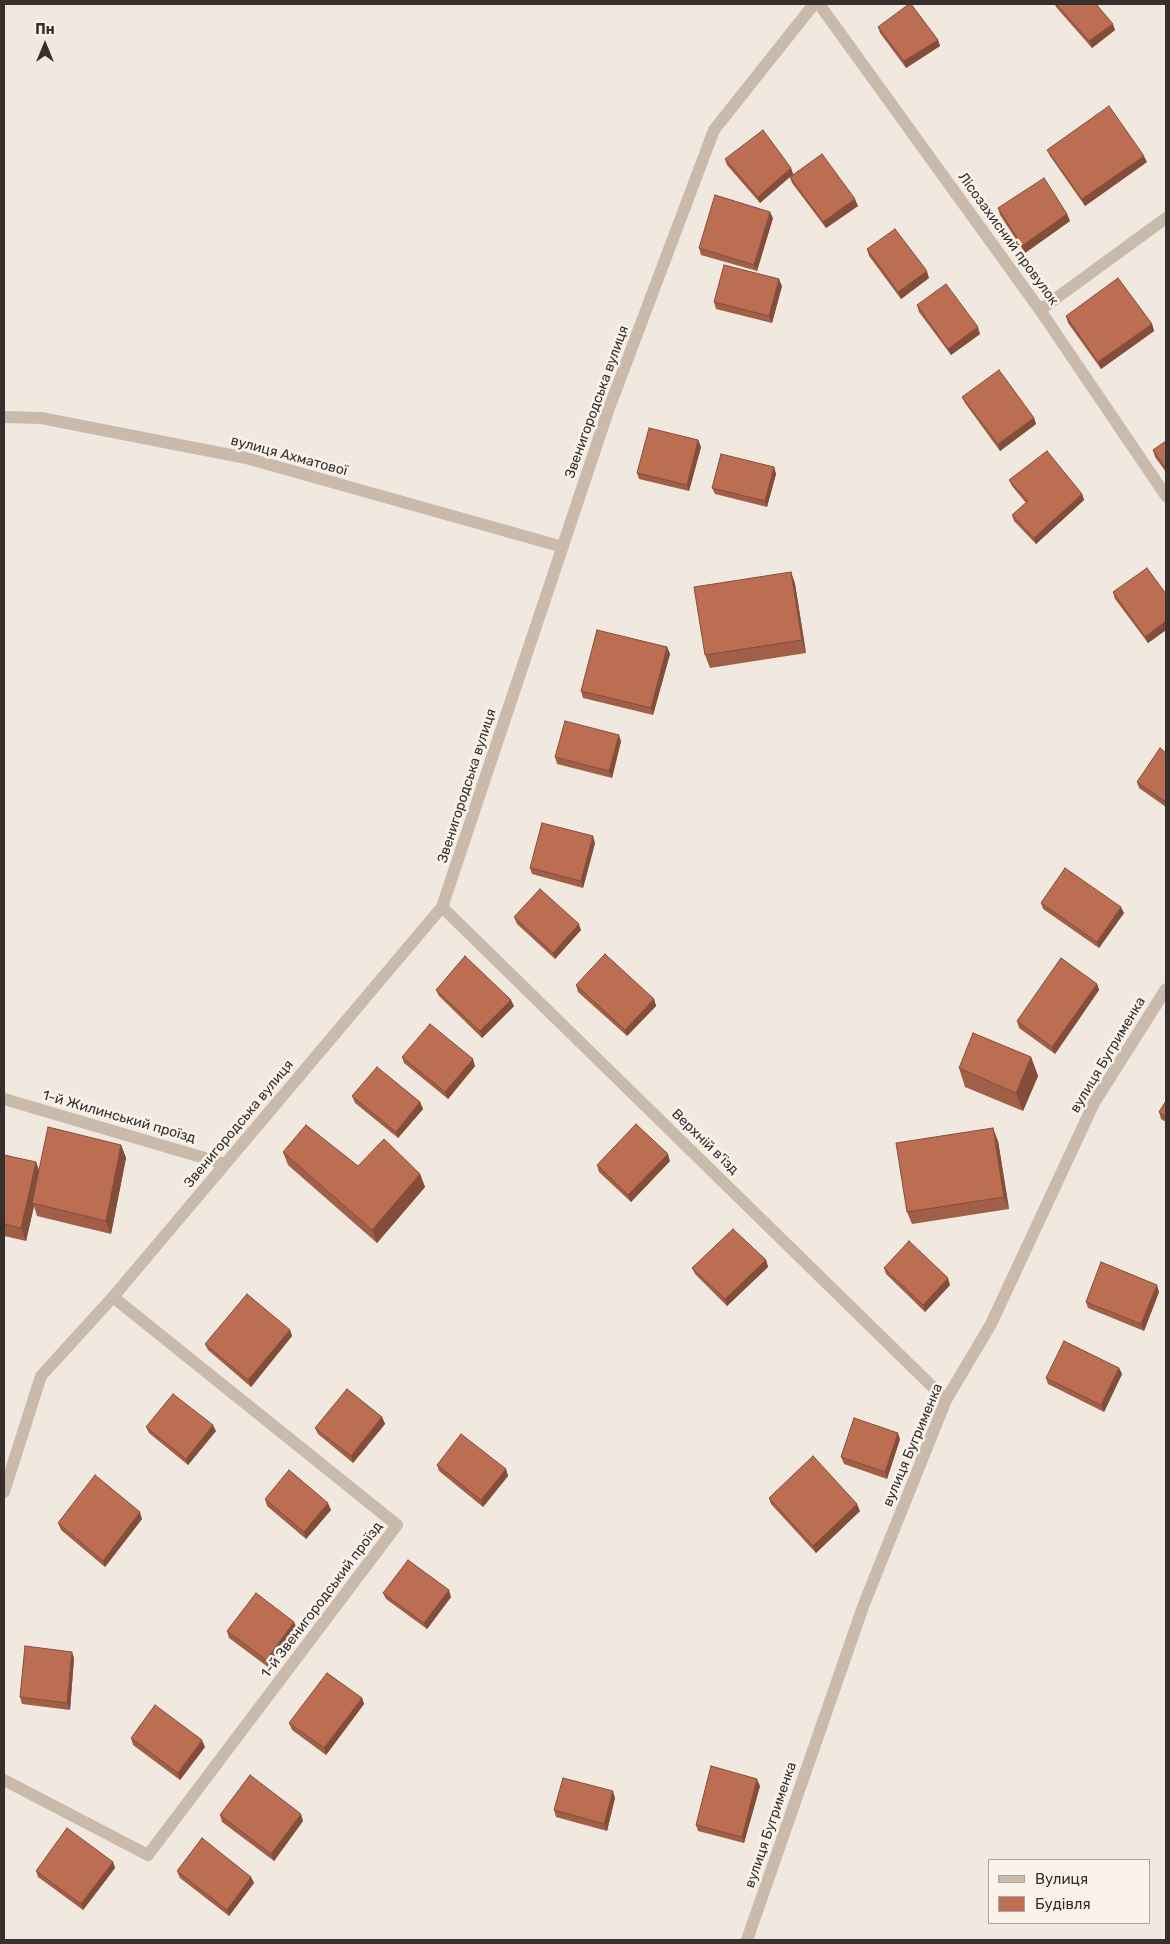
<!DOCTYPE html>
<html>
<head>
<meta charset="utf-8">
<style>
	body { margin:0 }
	#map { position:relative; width:1170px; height:1944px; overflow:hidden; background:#f1e9e0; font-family:Rubik,sans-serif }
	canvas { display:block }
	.frame { position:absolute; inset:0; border:5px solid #372f2b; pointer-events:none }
	.legend { position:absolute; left:988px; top:1859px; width:162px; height:65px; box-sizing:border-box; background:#f9f3ec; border:1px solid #aba59f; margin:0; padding:6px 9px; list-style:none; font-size:15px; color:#372f2b }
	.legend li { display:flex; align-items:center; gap:10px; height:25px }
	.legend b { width:25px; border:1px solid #aba59f }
	.north { position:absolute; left:20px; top:20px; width:50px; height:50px; -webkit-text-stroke:4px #f9f3ec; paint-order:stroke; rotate:0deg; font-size:14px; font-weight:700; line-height:20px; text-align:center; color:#372f2b }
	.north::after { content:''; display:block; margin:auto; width:18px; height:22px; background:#372f2b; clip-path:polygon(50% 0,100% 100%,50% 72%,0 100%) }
</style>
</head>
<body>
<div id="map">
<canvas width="1170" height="1944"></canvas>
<div class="frame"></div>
<ul class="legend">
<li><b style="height:6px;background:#c9baac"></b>Вулиця</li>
<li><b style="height:14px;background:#bc6e53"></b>Будівля</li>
</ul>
<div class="north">Пн</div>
</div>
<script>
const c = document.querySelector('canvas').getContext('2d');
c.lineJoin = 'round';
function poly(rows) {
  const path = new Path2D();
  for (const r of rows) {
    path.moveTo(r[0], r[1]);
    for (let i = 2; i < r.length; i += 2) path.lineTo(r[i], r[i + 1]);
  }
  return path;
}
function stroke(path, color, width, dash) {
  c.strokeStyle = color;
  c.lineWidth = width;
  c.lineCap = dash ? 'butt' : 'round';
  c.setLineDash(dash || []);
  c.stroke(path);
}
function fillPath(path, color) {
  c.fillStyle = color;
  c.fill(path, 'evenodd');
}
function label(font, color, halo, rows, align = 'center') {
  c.font = font + ' Rubik,sans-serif';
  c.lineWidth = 5;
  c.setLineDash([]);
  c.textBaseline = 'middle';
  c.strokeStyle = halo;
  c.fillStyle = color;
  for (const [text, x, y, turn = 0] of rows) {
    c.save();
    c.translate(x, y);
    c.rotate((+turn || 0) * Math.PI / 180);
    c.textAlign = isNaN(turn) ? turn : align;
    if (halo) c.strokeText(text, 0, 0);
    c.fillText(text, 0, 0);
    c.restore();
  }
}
stroke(poly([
	[819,4,1040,310,1166,496],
	[1040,310,1166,218],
	[4,417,41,418,246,458,563,547],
	[442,907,946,1400],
	[4,1099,225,1164],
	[4,1492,41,1376,113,1297,442,907,608,411,714,130,814,4],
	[4,1780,148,1855,397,1525,113,1297],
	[747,1940,864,1604,946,1400,991,1324,1094,1103,1166,989]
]), '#c9baac', 12);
fillPath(poly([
	[1055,4,1096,4,1115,30,1092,48,1056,7],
	[878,27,938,40,940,46,906,68,880,33],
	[1047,150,1147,162,1085,206,1050,156],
	[725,159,791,168,793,174,858,206,826,228,792,183,790,177,760,203,727,165],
	[998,208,1067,214,1070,221,1025,253,1000,215],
	[773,218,757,271,701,255,699,248],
	[867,249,929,278,901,299,869,256],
	[782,286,772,323,716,309,714,302],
	[917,305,980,334,951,355,919,312],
	[1066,316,1152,324,1154,331,1101,369,1068,323],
	[962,397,1034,418,1036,424,1000,451,965,403],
	[698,440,701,447,689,491,639,479,637,473],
	[1166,441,1166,472,1155,457,1153,450],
	[774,467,776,474,767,507,715,494,712,488],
	[1009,480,1082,494,1084,500,1036,544,1014,521,1012,515,1026,503,1012,486],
	[791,572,795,584,806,653,710,668,705,655],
	[1113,592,1166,594,1166,630,1148,643,1115,599],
	[667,647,670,654,653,715,583,698,581,691],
	[621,741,612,778,557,764,555,757],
	[1166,753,1166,807,1139,788,1137,782],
	[595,843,583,888,532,874,530,868],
	[1041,903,1124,913,1099,948,1043,909],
	[514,917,581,930,555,959,517,924],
	[1097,984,1099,990,1055,1054,1019,1028,1017,1021],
	[576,985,654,999,656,1006,627,1036,578,992],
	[436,990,514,1006,482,1038,439,996],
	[402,1057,475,1066,448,1099,404,1063],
	[1031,1057,1038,1076,1023,1111,965,1087,959,1068],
	[352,1096,420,1102,423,1109,398,1138,355,1103],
	[1166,1101,1166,1122,1161,1119,1159,1112],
	[998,1141,1009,1209,912,1224,907,1212],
	[121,1145,126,1158,111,1234,37,1216,34,1206,26,1241,4,1236,4,1155,36,1162,39,1171],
	[283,1152,358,1166,420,1174,425,1187,377,1243,288,1165],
	[670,1161,631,1202,599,1172,597,1165],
	[766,1260,768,1267,727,1306,695,1274,692,1268],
	[884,1268,950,1285,925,1312,886,1274],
	[1159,1292,1144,1331,1088,1308,1086,1302],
	[290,1330,292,1336,251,1387,208,1350,205,1344],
	[1119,1368,1122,1374,1104,1412,1048,1384,1046,1378],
	[382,1417,385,1424,353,1463,318,1434,315,1428],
	[146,1427,216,1431,188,1465,149,1433],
	[900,1439,887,1479,844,1464,841,1457],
	[437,1465,506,1469,508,1476,483,1507,439,1471],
	[769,1498,860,1511,816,1553,771,1504],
	[265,1499,331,1510,306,1539,267,1506],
	[142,1519,105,1567,61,1530,58,1523],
	[383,1593,451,1597,427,1629,386,1599],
	[297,1628,268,1667,229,1638,227,1631],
	[74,1658,70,1710,22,1704,20,1697],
	[362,1698,364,1704,326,1755,292,1730,289,1723],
	[131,1738,205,1747,180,1780,133,1745],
	[760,1786,744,1843,698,1831,696,1825],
	[615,1798,607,1831,556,1817,554,1810],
	[220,1815,303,1821,274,1861,222,1822],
	[113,1862,115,1868,83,1910,38,1877,36,1871],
	[177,1871,251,1877,254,1883,229,1916,180,1878]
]), '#a25f47');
fillPath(poly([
	[1113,24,1115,30,1092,48,1089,41],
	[938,40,940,46,906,68,904,61],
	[1144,156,1147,162,1085,206,1082,199],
	[791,168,793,174,760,203,758,197],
	[855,199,858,206,826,228,823,222],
	[770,212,773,218,757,271,754,265],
	[1067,214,1070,221,1025,253,1022,246],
	[927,271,929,278,901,299,898,292],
	[779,279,782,286,772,323,769,316],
	[1152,324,1154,331,1101,369,1098,362],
	[978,327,980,334,951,355,948,349],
	[1034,418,1036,424,1000,451,998,444],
	[698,440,701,447,689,491,687,485],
	[774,467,776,474,767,507,765,501],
	[1082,494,1084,500,1036,544,1034,538],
	[791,572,795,584,806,653,802,640],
	[1166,621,1166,630,1148,643,1145,637],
	[667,647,670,654,653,715,651,708],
	[619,735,621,741,612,778,609,771],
	[593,836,595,843,583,888,581,881],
	[1121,907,1124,913,1099,948,1097,942],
	[579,924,581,930,555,959,553,953],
	[1097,984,1099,990,1055,1054,1052,1047],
	[654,999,656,1006,627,1036,625,1030],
	[511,1000,514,1006,482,1038,480,1031],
	[1031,1057,1038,1076,1023,1111,1016,1093],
	[473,1059,475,1066,448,1099,445,1092],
	[420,1102,423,1109,398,1138,396,1132],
	[993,1128,998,1141,1009,1209,1004,1197],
	[121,1145,126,1158,111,1234,106,1221],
	[668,1154,670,1161,631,1202,628,1195],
	[36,1162,41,1175,32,1203,34,1206,26,1241,21,1228],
	[420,1174,425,1187,377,1243,372,1230],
	[766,1260,768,1267,727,1306,725,1299],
	[948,1278,950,1285,925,1312,923,1305],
	[1157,1285,1159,1292,1144,1331,1141,1324],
	[290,1330,292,1336,251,1387,248,1380],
	[1119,1368,1122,1374,1104,1412,1101,1405],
	[382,1417,385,1424,353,1463,351,1456],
	[213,1425,216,1431,188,1465,186,1459],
	[898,1433,900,1439,887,1479,885,1472],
	[506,1469,508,1476,483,1507,481,1500],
	[328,1503,331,1510,306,1539,304,1532],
	[857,1504,860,1511,816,1553,813,1546],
	[140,1512,142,1519,105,1567,103,1561],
	[449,1590,451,1597,427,1629,424,1623],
	[294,1622,297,1628,268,1667,266,1660],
	[72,1652,74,1658,70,1710,67,1703],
	[362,1698,364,1704,326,1755,324,1748],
	[202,1740,205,1747,180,1780,178,1773],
	[757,1779,760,1786,744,1843,742,1837],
	[613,1791,615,1798,607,1831,604,1824],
	[301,1814,303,1821,274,1861,271,1854],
	[113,1862,115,1868,83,1910,81,1904],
	[251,1877,254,1883,229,1916,227,1910]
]), '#844d3a');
const building = poly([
	[909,4,911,4,938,40,904,61,878,27,909,4],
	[1056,4,1096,4,1113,24,1089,41,1056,4],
	[1109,106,1144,156,1082,199,1047,150,1109,106],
	[763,130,791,168,758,197,725,159,763,130],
	[822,154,855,199,823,222,790,177,822,154],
	[1044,178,1067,214,1022,246,998,208,1044,178],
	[715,195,770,212,754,265,699,248,715,195],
	[895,229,927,271,898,292,867,249,895,229],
	[724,265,779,279,769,316,714,302,724,265],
	[1118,278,1152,324,1098,362,1066,316,1118,278],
	[946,284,978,327,948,349,917,305,946,284],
	[999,370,1034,418,998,444,962,397,999,370],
	[649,428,698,440,687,485,637,473,649,428],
	[1166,441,1166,469,1153,450,1166,441],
	[1047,451,1082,494,1034,538,1012,515,1028,501,1009,480,1047,451],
	[721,454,774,467,765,501,712,488,721,454],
	[1147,568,1166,594,1166,621,1145,637,1113,592,1147,568],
	[791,572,802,640,705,655,694,587,791,572],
	[597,630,667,647,651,708,581,691,597,630],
	[565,721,619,735,609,771,555,757,565,721],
	[1160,748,1166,753,1166,802,1137,782,1160,748],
	[542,823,593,836,581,881,530,868,542,823],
	[1065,868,1121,907,1097,942,1041,903,1065,868],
	[540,889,579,924,553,953,514,917,540,889],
	[605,954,654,999,625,1030,576,985,605,954],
	[465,956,511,1000,480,1031,436,990,465,956],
	[1061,958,1097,984,1052,1047,1017,1021,1061,958],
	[430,1024,473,1059,445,1092,402,1057,430,1024],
	[973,1033,1031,1057,1016,1093,959,1068,973,1033],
	[377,1067,420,1102,396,1132,352,1096,377,1067],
	[1166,1101,1166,1117,1159,1112,1166,1101],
	[636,1124,668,1154,628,1195,597,1165,636,1124],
	[306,1125,358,1166,384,1139,420,1174,372,1230,283,1152,306,1125],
	[48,1127,121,1145,106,1221,32,1203,48,1127],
	[993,1128,1004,1197,907,1212,896,1143,993,1128],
	[4,1155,36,1162,21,1228,4,1224,4,1155],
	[733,1229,766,1260,725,1299,692,1268,733,1229],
	[909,1241,948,1278,923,1305,884,1268,909,1241],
	[1101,1262,1157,1285,1141,1324,1086,1302,1101,1262],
	[247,1294,290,1330,248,1380,205,1344,247,1294],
	[1064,1341,1119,1368,1101,1405,1046,1378,1064,1341],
	[347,1389,382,1417,351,1456,315,1428,347,1389],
	[173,1394,213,1425,186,1459,146,1427,173,1394],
	[854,1418,898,1433,885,1472,841,1457,854,1418],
	[461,1434,506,1469,481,1500,437,1465,461,1434],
	[813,1456,857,1504,813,1546,769,1498,813,1456],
	[289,1470,328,1503,304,1532,265,1499,289,1470],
	[95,1475,140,1512,103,1561,58,1523,95,1475],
	[408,1560,449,1590,424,1623,383,1593,408,1560],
	[256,1593,294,1622,266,1660,227,1631,256,1593],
	[25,1646,72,1652,67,1703,20,1697,25,1646],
	[327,1673,362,1698,324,1748,289,1723,327,1673],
	[155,1705,202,1740,178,1773,131,1738,155,1705],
	[711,1766,757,1779,742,1837,696,1825,711,1766],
	[250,1775,301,1814,271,1854,220,1815,250,1775],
	[563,1778,613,1791,604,1824,554,1810,563,1778],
	[67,1828,113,1862,81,1904,36,1871,67,1828],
	[202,1838,251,1877,227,1910,177,1871,202,1838]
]);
fillPath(building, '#bc6e53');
stroke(building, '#844d3a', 1);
label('14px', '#372f2b', '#f9f3ec', [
	["Лісозахисний провулок",1008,239,54],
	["Звенигородська вулиця",597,402,-70],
	["вулиця Ахматової",289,456,15],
	["Звенигородська вулиця",467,786,-72],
	["вулиця Бугрименка",1108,1055,-59],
	["1-й Жилинський проїзд",119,1117,16],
	["Звенигородська вулиця",239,1124,-50],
	["Верхній в'їзд",705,1142,44],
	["вулиця Бугрименка",913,1445,-67],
	["1-й Звенигородський проїзд",322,1600,-53],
	["вулиця Бугрименка",771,1825,-71]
]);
</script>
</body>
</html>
